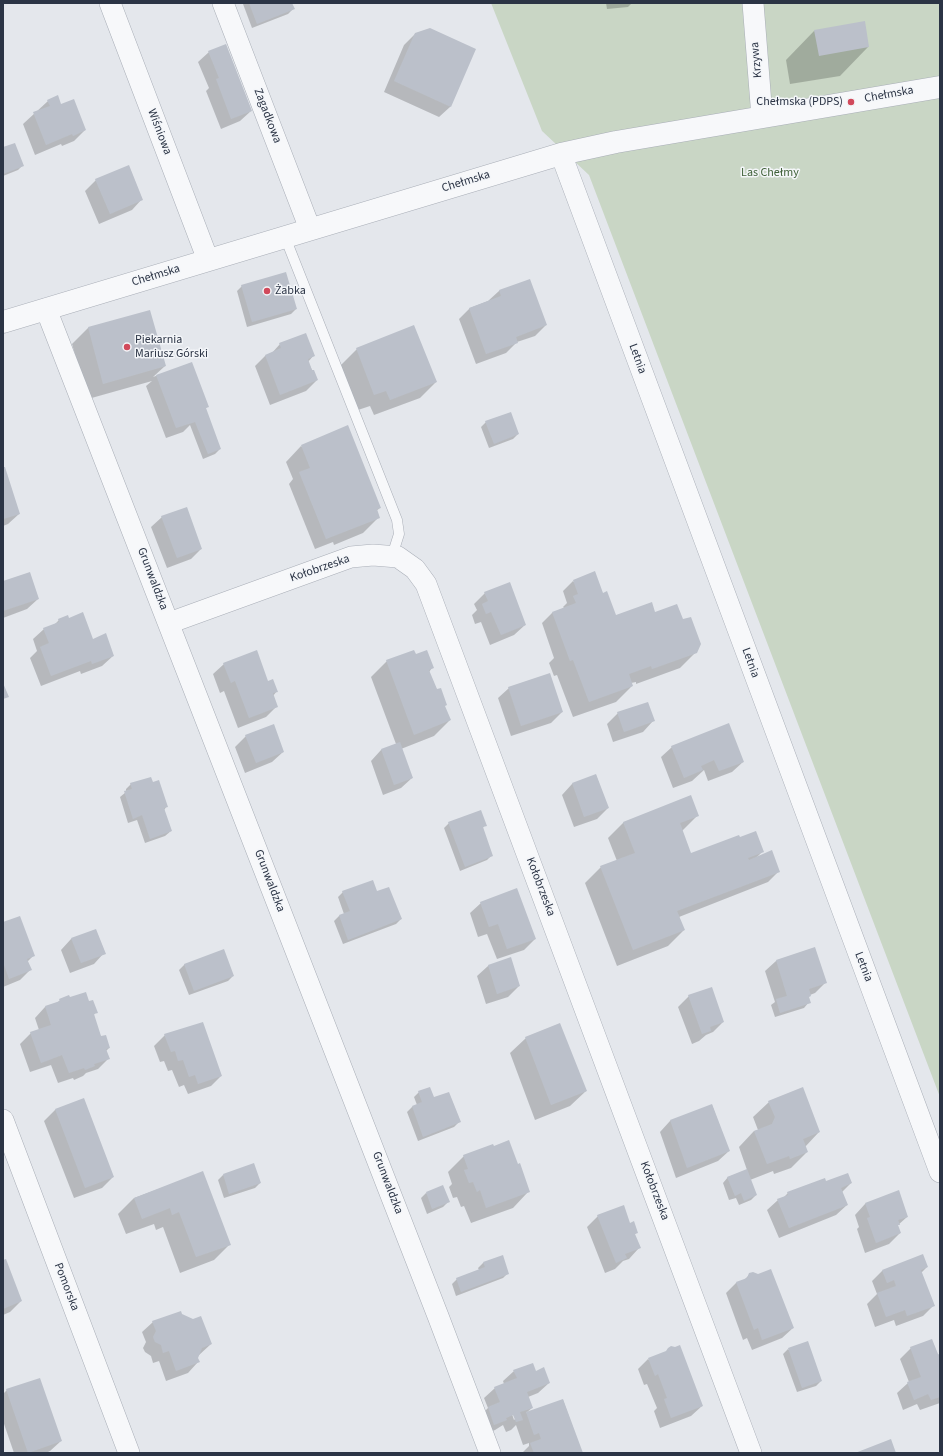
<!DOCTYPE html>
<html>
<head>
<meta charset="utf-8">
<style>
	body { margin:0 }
	#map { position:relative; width:943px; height:1456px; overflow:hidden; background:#e4e7ec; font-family:"Source Sans 3",sans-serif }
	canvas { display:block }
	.frame { position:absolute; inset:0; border:4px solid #2b3445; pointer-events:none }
</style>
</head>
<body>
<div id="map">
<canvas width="943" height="1456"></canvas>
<div class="frame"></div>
</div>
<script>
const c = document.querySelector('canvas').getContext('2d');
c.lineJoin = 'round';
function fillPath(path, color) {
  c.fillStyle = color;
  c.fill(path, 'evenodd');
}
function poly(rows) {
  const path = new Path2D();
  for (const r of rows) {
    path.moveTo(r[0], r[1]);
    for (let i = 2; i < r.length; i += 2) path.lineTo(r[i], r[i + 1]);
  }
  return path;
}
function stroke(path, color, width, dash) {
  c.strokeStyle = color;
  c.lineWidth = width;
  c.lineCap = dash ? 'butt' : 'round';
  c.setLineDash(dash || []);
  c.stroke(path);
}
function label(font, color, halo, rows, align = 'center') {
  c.font = font + ' "Source Sans 3",sans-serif';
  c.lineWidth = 3;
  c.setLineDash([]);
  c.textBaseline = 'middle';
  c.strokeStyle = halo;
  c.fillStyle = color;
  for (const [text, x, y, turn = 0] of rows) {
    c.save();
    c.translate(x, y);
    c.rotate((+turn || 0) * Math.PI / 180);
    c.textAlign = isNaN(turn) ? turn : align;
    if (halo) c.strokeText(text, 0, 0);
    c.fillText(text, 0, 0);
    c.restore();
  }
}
fillPath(poly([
	[491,3,940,3,940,1097,589,175,542,131]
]), '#c9d6c5');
fillPath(poly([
	[244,3,291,3,293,9,288,14,252,28,243,4],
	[606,3,632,3,628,7,607,9],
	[814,31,868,47,840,76,790,84,786,60],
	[415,34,475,49,450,107,439,117,384,92,404,45],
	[209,52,251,111,240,121,221,129,206,91,209,88,198,62],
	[48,101,60,105,85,130,74,141,62,146,61,144,35,155,23,124],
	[3,148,23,165,18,170,3,176],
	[96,180,142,199,132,210,99,224,85,191],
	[529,280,546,325,535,336,517,342,506,353,476,364,459,319,470,308,488,301,499,291],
	[242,286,296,309,291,314,247,327,237,291],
	[149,311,165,366,153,377,191,363,207,407,205,409,220,449,215,454,203,459,190,425,183,432,166,438,146,386,152,381,88,399,72,344,88,328],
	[280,344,314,355,308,362,317,380,306,391,270,405,255,366,265,356,271,354],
	[357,349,436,382,420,398,374,415,370,406,358,410,341,365],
	[486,422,518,434,513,439,489,448,481,427],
	[301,446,380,508,376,511,379,517,363,533,334,545,333,542,315,549,289,484,293,479,286,462],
	[3,468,19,514,8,524,3,526],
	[162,517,201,549,191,559,167,568,151,527],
	[573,581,612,618,696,652,680,668,636,684,636,682,631,683,632,686,616,702,573,717,557,675,554,676,549,663,554,658,542,623,552,613,564,608,563,607,567,603,563,591],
	[3,582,38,599,27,609,3,618],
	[485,593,525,625,514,635,490,645,481,622,475,624,472,615,477,610,474,604],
	[69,619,92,640,113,656,102,666,81,674,80,671,41,686,30,658,37,651,33,639,44,629,54,625,59,620],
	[415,655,432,668,429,672,450,720,434,736,401,749,412,778,401,788,383,795,371,761,381,750,396,744,371,677,387,661],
	[224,664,268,682,277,691,273,696,277,706,266,717,238,728,224,691,220,693,213,674],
	[509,688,562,712,551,723,511,736,498,698],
	[618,713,653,721,643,732,613,742,607,724],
	[246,736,283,752,272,762,245,773,235,747],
	[672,747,743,762,732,772,708,781,704,770,692,781,673,788,661,757],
	[596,775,608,808,597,819,574,827,562,795,572,784],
	[152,783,167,806,164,810,171,831,165,836,145,843,137,820,128,823,120,797,126,792,126,789,131,784],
	[698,815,682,831,687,856,763,851,757,857,778,872,768,882,679,917,684,930,668,946,617,966,585,883,601,867,617,861,608,838,624,822],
	[449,823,485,825,482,829,492,855,487,860,460,871,444,828],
	[343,892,377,893,401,919,396,924,343,944,334,921,339,916,344,914,338,897],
	[481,903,535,939,524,950,497,959,487,934,478,937,470,913],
	[3,923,34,955,27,962,30,970,20,980,3,987],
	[95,930,104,953,94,964,70,973,61,950,71,939],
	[815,949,825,983,815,993,810,995,808,998,809,1002,804,1008,775,1017,771,1005,775,1002,765,971,776,961],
	[510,958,519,986,508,997,486,1004,477,976,488,966],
	[185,964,233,976,228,981,189,995,179,970],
	[689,996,723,1022,713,1032,706,1035,699,1041,692,1044,678,1007],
	[70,999,88,1002,96,1012,93,1016,101,1037,109,1048,106,1051,108,1059,98,1069,86,1073,83,1076,74,1080,73,1078,58,1083,51,1065,30,1072,20,1044,31,1033,39,1030,35,1018,45,1007,56,1004,60,1000],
	[165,1035,221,1076,211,1086,188,1094,184,1085,179,1087,172,1070,168,1071,164,1061,160,1062,154,1046],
	[526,1038,586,1091,570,1106,535,1120,510,1053],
	[419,1092,433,1099,459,1122,454,1127,418,1141,407,1112,412,1107,417,1105,414,1097],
	[83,1099,113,1177,102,1188,74,1198,44,1121,55,1110],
	[769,1102,819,1132,805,1147,807,1152,791,1168,774,1174,773,1171,750,1180,756,1195,751,1200,739,1205,736,1198,729,1200,723,1183,728,1177,747,1170,739,1147,754,1131,758,1130,753,1117],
	[712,1105,729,1151,718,1161,676,1178,660,1132,670,1121],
	[464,1156,528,1192,513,1208,471,1223,464,1206,461,1207,457,1197,453,1198,449,1187,452,1184,448,1172],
	[202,1173,229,1245,214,1260,180,1273,163,1227,156,1230,154,1224,126,1234,118,1214,134,1198],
	[223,1175,260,1183,255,1188,224,1198,218,1180],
	[826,1183,851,1183,842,1192,847,1205,836,1215,779,1238,767,1210,778,1200,784,1197,788,1193],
	[898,1192,907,1217,897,1226,900,1233,889,1244,865,1253,857,1229,859,1227,855,1215,865,1204],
	[426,1193,448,1202,443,1207,427,1214,421,1198],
	[598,1216,630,1224,637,1232,634,1235,639,1248,629,1259,623,1261,615,1269,605,1273,587,1227],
	[502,1256,508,1273,503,1278,456,1296,452,1284,457,1279,479,1270,478,1268,483,1263],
	[3,1261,21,1301,10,1312,3,1315],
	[927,1267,921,1273,933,1306,923,1316,896,1326,894,1320,875,1327,867,1304,877,1294,872,1281,882,1271],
	[750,1274,793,1328,782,1338,752,1350,747,1338,743,1340,726,1293,736,1283,744,1280],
	[181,1314,211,1344,198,1356,198,1362,188,1373,166,1381,159,1361,153,1363,151,1356,145,1352,143,1348,146,1342,142,1332,153,1322],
	[911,1348,940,1356,940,1403,920,1410,917,1404,903,1410,897,1393,909,1382,900,1359],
	[788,1349,821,1381,816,1386,797,1392,783,1354],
	[648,1359,702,1406,691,1416,660,1428,654,1411,657,1408,647,1384,644,1385,638,1369],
	[514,1371,535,1372,549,1383,538,1393,528,1397,532,1408,526,1413,563,1400,582,1453,522,1453,529,1446,529,1443,523,1445,516,1425,511,1430,506,1432,503,1425,495,1430,483,1435,478,1418,488,1408,484,1398,495,1388,504,1384,503,1381],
	[511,1411,516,1418,514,1420],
	[7,1390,61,1441,50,1451,46,1453,14,1453,3,1421,3,1394]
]), '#0003');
fillPath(poly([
	[249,3,292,3,295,9,257,24],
	[865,21,869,47,819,56,814,30],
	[430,28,476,49,451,107,394,81,415,33],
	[226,44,252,111,231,119,216,79,219,78,208,51],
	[58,95,61,104,74,99,86,130,73,136,72,134,46,145,33,112,50,106,47,100],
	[15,143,24,166,3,174,3,147],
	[129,165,143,200,110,214,95,179],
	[286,272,297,309,252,322,241,285],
	[530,279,547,325,516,337,518,343,486,354,469,308,501,296,499,290],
	[150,310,166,366,103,384,88,327],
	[414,325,437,382,390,400,386,391,374,395,356,348],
	[306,333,315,356,308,359,312,370,314,370,318,380,280,395,265,355,281,348,279,343],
	[192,362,209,407,206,408,221,449,208,454,195,422,176,428,156,375],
	[511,412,519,434,494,444,485,421],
	[348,425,381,508,377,509,380,518,326,539,299,472,310,468,301,445],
	[3,467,5,467,20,514,3,519],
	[187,507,202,549,177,558,161,516],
	[595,571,603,593,607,591,616,615,652,602,655,612,677,604,683,619,691,617,701,644,697,653,652,669,651,666,629,674,633,686,589,702,573,660,570,661,552,612,576,603,573,596,578,594,573,580],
	[30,572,39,599,3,611,3,581],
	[510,582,526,625,501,635,491,612,486,614,482,604,488,601,484,592],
	[83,612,93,639,106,633,114,656,92,664,91,661,51,676,40,647,49,643,43,628,59,622,58,619,68,615,69,618],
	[257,650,268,681,273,679,278,692,273,693,278,707,249,718,235,681,231,683,223,663],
	[414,650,416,654,427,650,434,668,429,670,437,689,441,688,447,705,445,706,451,720,414,735,386,660],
	[550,673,563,712,521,726,508,687],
	[3,683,9,697,3,699],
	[648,702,655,721,624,732,617,712],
	[729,723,744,762,719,771,714,760,701,766,703,770,684,778,671,746],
	[274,724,284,752,256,763,245,735],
	[400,742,413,778,394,785,381,749],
	[596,774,609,808,584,817,572,783],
	[151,777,153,782,159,780,168,807,164,808,172,831,150,839,142,815,133,819,124,791,132,789,130,783],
	[691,795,699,816,680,823,691,853,739,835,740,837,756,831,764,852,748,858,749,860,772,850,780,872,677,911,685,930,633,950,600,866,635,853,623,822],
	[481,810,487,826,483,827,493,856,465,867,448,822],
	[373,880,377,891,389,887,402,919,348,940,339,915,350,911,342,891],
	[517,888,536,939,507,949,498,924,489,927,480,902],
	[20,916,35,956,27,959,32,970,9,979,3,962,3,922],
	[96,929,106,954,81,963,71,938],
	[815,947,827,983,809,989,811,996,809,997,811,1003,780,1013,776,999,787,996,776,960],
	[224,949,234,976,194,991,184,964],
	[511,957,520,986,497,994,488,965],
	[712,987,724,1022,710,1027,711,1031,702,1034,688,995],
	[86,992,89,1001,93,1000,98,1013,94,1014,101,1036,106,1035,110,1048,106,1049,110,1059,94,1064,95,1066,85,1070,84,1068,69,1073,62,1055,41,1063,30,1032,51,1025,45,1006,60,1001,59,999,69,995,70,997],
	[203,1022,222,1076,198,1084,195,1075,189,1077,183,1060,178,1061,175,1051,171,1052,164,1034],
	[560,1023,587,1091,551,1105,525,1037],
	[430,1087,434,1097,449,1092,461,1122,423,1137,412,1106,422,1102,418,1091],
	[803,1087,820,1132,803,1139,808,1152,790,1159,789,1156,767,1164,754,1131,772,1124,775,1117,768,1101],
	[84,1098,114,1177,85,1188,55,1109],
	[712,1104,730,1151,687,1168,670,1120],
	[509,1140,518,1164,520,1163,530,1192,486,1208,480,1190,477,1192,473,1182,469,1183,464,1170,468,1169,463,1155,493,1144,494,1146],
	[254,1163,261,1183,229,1194,223,1174],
	[747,1169,757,1195,744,1201,741,1193,735,1196,727,1177],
	[203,1171,231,1245,196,1257,179,1212,172,1215,170,1208,142,1219,134,1198],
	[848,1173,852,1183,841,1188,848,1205,789,1228,777,1199,788,1195,787,1192,825,1178,826,1181],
	[443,1185,450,1202,432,1209,426,1192],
	[899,1190,908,1217,898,1220,900,1225,898,1225,901,1233,876,1243,867,1218,870,1217,865,1203],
	[624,1205,630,1223,634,1221,638,1233,635,1234,641,1248,625,1254,627,1258,616,1263,597,1215],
	[923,1254,928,1267,921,1270,935,1306,907,1316,905,1310,886,1317,877,1293,896,1286,894,1280,887,1283,882,1270],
	[503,1255,509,1274,461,1292,456,1278,485,1267,483,1262],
	[6,1259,22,1301,3,1309,3,1260],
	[771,1269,794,1328,762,1340,758,1328,754,1330,736,1282,747,1278,749,1273,753,1272,758,1274],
	[181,1311,182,1314,193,1319,201,1316,212,1344,202,1348,198,1358,200,1362,176,1371,169,1351,163,1353,161,1345,155,1342,153,1337,156,1331,152,1321],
	[932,1339,938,1354,940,1355,940,1397,931,1400,928,1394,914,1400,907,1382,921,1377,910,1347],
	[808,1341,822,1381,802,1388,788,1348],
	[680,1345,703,1406,671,1418,664,1399,667,1398,658,1374,655,1376,648,1358,666,1351,668,1348,671,1346,675,1347],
	[533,1363,536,1371,544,1367,550,1383,527,1392,533,1408,520,1412,523,1420,516,1422,513,1415,506,1418,507,1420,494,1425,488,1407,500,1402,494,1387,517,1378,513,1370],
	[40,1378,62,1441,28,1453,6,1389],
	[563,1399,583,1453,534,1453,530,1443,541,1439,539,1433,534,1435,526,1412],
	[891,1439,896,1453,855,1453]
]), '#bbc0ca');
const service = poly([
	[285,237,397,520,399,534,392,556]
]);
const minor = poly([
	[110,3,208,260],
	[223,3,310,229],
	[753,3,762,117],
	[561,154,940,1172],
	[46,309,438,1316,490,1453],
	[169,623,351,557,373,555,398,557,415,569,426,584,751,1453],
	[3,1120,129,1453]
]);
const tertiary = poly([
	[3,322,561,154,616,142,940,87]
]);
stroke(service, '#a9aeb7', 11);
stroke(minor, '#a9aeb7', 22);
stroke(tertiary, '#a9aeb7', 23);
stroke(service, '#f7f8fa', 10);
stroke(minor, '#f7f8fa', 21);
stroke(tertiary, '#f7f8fa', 22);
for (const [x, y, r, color] of [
	[851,102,4,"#d1495b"],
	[267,291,4,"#d1495b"],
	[127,347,4,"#d1495b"]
]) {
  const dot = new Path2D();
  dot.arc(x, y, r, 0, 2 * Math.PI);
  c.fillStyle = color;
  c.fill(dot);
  stroke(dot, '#f4f6f9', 1.5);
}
label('12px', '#2b3445', '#f4f6f9', [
	["Krzywa",757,60,-95],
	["Chełmska",889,95,-10],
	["Zagadkowa",267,116,69],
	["Wiśniowa",159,132,69],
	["Chełmska",466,182,-17],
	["Chełmska",156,276,-17],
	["Letnia",637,359,70],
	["Kołobrzeska",320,569,-19],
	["Grunwaldzka",152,579,69],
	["Letnia",750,663,70],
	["Grunwaldzka",269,881,69],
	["Kołobrzeska",540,887,69],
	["Letnia",863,967,69],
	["Grunwaldzka",387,1183,69],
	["Kołobrzeska",654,1191,69],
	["Pomorska",66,1287,69]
]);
label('12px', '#2b3445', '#f4f6f9', [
	["Chełmska (PDPS)",843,102,"right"],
	["Żabka",275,291],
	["Piekarnia",135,340],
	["Mariusz Górski",135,354]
], 'left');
label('12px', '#3f6138', '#f4f6f9', [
	["Las Chełmy",770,173]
]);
</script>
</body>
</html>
